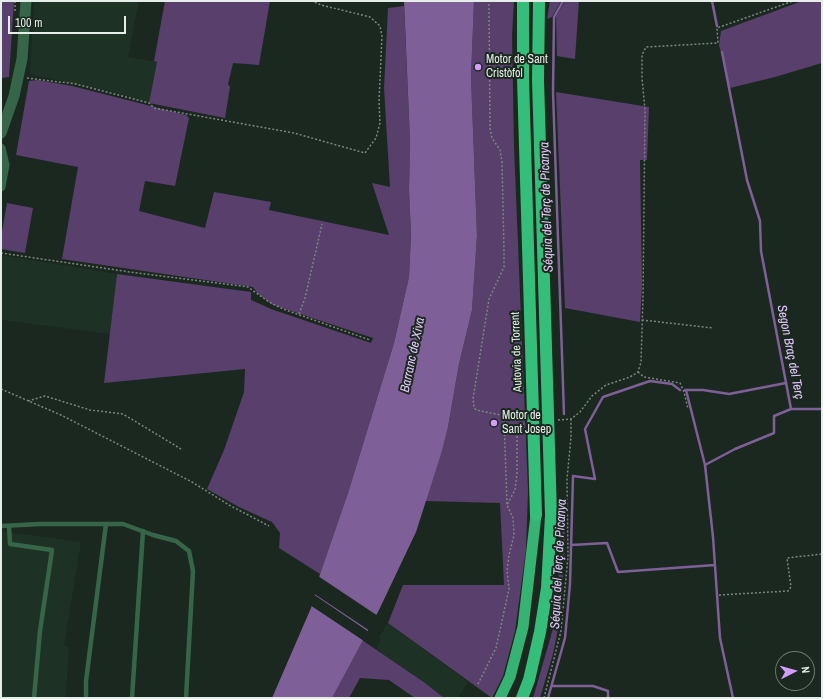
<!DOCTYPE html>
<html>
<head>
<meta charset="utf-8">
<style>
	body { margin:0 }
	#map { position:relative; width:823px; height:699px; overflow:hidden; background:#1b281f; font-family:"Archivo Narrow",sans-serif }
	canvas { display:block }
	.frame { position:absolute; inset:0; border:2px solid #e4ede7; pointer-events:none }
	.north { position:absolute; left:775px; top:651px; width:40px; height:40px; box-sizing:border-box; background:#1b281f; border:1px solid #6b776f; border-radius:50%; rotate:84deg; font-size:11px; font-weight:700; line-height:16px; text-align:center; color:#e4ede7 }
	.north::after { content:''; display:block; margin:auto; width:14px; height:18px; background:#d29cfd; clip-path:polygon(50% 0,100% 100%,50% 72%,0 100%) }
	.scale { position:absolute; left:8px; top:16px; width:118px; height:18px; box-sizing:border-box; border:2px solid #e4ede7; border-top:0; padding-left:5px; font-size:12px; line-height:14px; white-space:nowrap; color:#e4ede7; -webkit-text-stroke:3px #1b281f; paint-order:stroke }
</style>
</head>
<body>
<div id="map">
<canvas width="823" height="699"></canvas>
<div class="frame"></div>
<div class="north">N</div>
<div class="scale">100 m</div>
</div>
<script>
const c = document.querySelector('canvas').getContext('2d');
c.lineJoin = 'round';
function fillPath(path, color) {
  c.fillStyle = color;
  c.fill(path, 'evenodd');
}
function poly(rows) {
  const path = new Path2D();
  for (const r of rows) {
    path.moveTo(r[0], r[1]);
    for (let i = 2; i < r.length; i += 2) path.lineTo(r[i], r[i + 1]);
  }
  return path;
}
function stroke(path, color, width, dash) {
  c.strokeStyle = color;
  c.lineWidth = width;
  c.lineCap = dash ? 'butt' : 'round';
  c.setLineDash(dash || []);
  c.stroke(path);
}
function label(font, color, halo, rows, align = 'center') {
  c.font = font + ' "Archivo Narrow",sans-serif';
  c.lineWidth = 4;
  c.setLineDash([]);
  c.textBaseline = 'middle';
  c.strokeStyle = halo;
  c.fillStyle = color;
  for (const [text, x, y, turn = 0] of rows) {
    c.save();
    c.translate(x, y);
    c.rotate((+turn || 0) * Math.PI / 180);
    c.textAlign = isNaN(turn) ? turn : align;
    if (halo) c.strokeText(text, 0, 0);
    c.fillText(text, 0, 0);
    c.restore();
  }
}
fillPath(poly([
	[34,1,139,1,128,57,157,62,149,103,122,95,30,74],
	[1,255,117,274,110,334,1,320],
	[1,531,81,542,64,646,69,647,66,698,1,698],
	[388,623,468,682,458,698,444,698,376,649,381,640,379,637]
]), '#1d3125');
fillPath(poly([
	[1,1,14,1,9,77,1,78],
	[165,1,270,1,259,65,233,63,228,84,230,87,225,118,149,103,157,62,154,61],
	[474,1,514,1,512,36,514,146,528,490,526,550,515,631,503,676,492,698,388,623,403,585,504,585,500,503,425,501,448,427,459,364,472,310,477,236,471,77],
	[550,1,561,1,552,17,547,19],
	[565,1,579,1,575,59,557,56,556,16],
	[802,1,822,1,822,63,775,77,730,88,719,45,721,31],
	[404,6,410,141,409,190,411,234,409,277,394,343,348,493,320,574,279,548,280,533,272,522,239,507,207,489,224,450,244,392,245,369,104,383,117,274,251,292,251,300,271,309,371,343,373,338,273,305,258,294,253,287,62,259,78,167,16,155,29,81,37,80,72,86,186,115,189,118,175,186,145,181,139,211,205,228,214,192,271,202,269,210,389,235,372,183,390,187,384,88,388,8],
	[556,92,649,107,647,160,640,160,642,286,640,322,565,308],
	[7,203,33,208,25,253,1,249,1,237],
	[564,515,565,542,561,614,553,654,540,698,533,698,554,625],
	[362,640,425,683,444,698,415,698,389,680,360,678,349,698,332,698]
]), '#583f6c');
fillPath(poly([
	[404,1,474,1,471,77,477,236,472,310,459,364,448,427,441,454,416,532,379,610,332,698,272,698,311,608,320,574,348,493,394,343,409,277,411,234,409,190,410,141]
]), '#7f5f98');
fillPath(poly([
	[318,576,378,616,370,631,313,593],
	[313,594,369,632,364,641,310,605]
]), '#1b281f');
stroke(poly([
	[563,1,554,17,553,92,564,414],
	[712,1,717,26],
	[722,52,747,180,760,221,761,251,791,409,774,416,774,433,735,449,705,465,713,537,720,638,733,698],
	[685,390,703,390,729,394,786,383],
	[686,390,705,465],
	[791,409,822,409],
	[571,545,607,543,618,572,715,565],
	[552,686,593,686,608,691,608,698],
	[548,698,565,638,570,584,573,476,595,479,585,429,603,397,650,381,672,384,680,390]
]), '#7f5f98', 2.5);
stroke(poly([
	[489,4,490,128,492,138,500,150,502,162,504,251,504,267,489,299,473,399,474,407,476,410,501,415,504,418,507,505,515,490,517,473,517,431,519,426,524,424],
	[15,11,15,1],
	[27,78,76,84,149,103,154,108,294,133,365,153,376,138,380,123,379,101,382,36,380,26,370,17,321,5,312,1],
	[1,253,130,272,248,287,269,302,283,309,370,340],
	[299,314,305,298,322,224],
	[642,320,713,328],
	[638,372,644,377,680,383,684,392,688,409],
	[1,389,61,415,192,482,229,505,269,526],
	[28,401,45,396,90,410,123,414,181,449],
	[558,420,571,419,580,412,592,396,606,385,630,377,638,372,641,362,643,297,645,110,642,78,642,55,646,47,718,43,717,28,793,1],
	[719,595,788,591,791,587,787,558,822,554],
	[478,684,496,648,509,589,507,571,509,555,514,535,513,518,507,505],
	[544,698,561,631,568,556,567,479,571,437,571,419]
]), '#7b867e', 1.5, [2, 2]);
stroke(poly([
	[1,526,40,524,123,524,153,535,176,541,189,551,193,571,186,698],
	[9,526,10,544,52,550,40,631,34,698],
	[86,698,86,681,106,524],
	[132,698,143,531]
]), '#366549', 4.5);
stroke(poly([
	[1,148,5,165,1,187]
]), '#366549', 9);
stroke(poly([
	[1,133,14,96,22,59,26,1]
]), '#366549', 11);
stroke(poly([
	[500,698,510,677,523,627,536,515]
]), '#36b273', 11);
stroke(poly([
	[523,1,523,78,536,515],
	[522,698,529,680,540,632,547,588,551,515,538,80,539,1]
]), '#35be7a', 12);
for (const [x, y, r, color] of [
	[478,67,4,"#d29cfd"],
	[494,423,4,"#d29cfd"]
]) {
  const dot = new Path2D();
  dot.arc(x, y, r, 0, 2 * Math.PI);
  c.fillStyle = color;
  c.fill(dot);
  stroke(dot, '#1b281f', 1.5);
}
label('12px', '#e4ede7', '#1b281f', [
	["Motor de Sant",486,60],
	["Cristòfol",486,74],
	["Motor de",502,416],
	["Sant Josep",502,430]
], 'left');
label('12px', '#e4ede7', '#1b281f', [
	["Autovia de Torrent",517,352,-92]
]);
label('italic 13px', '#e2c7fa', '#1b281f', [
	["Séquia del Terç de Picanya",547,207,-92],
	["Segon Braç del Terç",790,352,79],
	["Barranc de Xiva",413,355,-78],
	["Séquia del Terç de Picanya",559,564,-87]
]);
</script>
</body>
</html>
